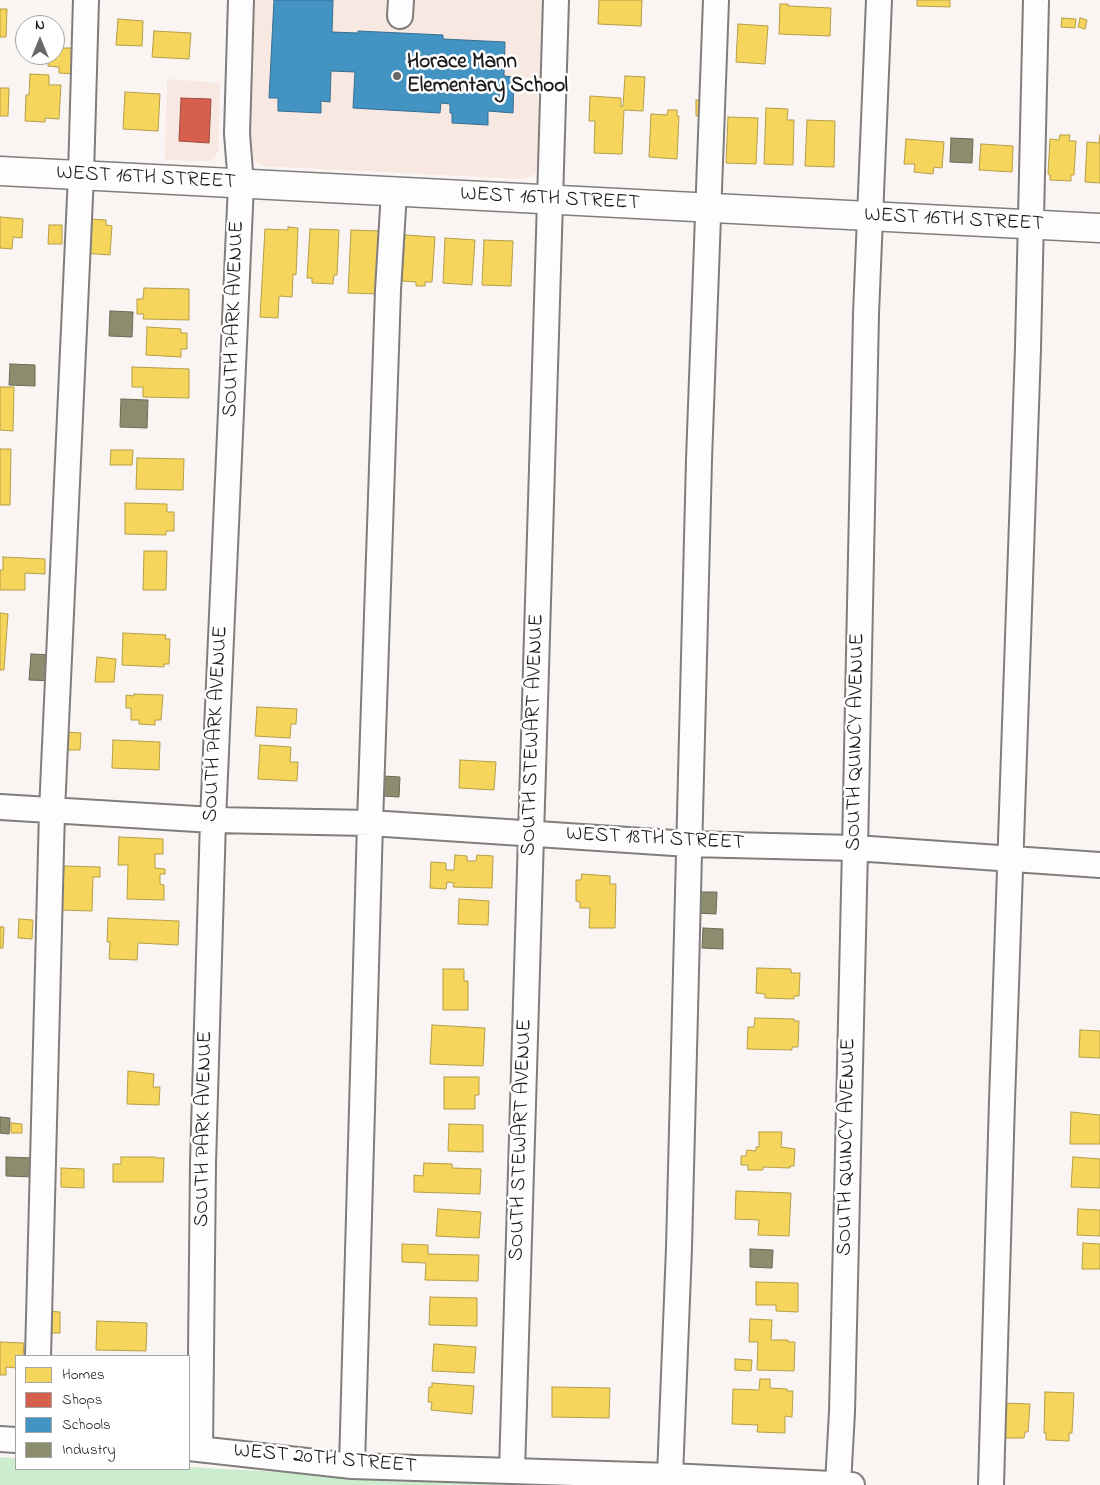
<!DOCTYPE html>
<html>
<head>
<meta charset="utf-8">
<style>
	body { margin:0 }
	#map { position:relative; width:1100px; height:1485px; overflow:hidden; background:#faf4f2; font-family:"Indie Flower",sans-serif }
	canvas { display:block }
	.legend { position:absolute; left:15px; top:1355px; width:175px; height:115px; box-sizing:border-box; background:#fff; border:1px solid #a4a4a4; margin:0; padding:6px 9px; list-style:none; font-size:15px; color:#1c1c1c }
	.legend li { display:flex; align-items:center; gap:10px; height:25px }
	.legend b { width:25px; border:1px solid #a4a4a4 }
	.north { position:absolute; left:15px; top:15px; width:50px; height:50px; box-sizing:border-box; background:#fff; border:1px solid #a4a4a4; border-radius:50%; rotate:0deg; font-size:14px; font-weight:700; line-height:20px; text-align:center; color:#1c1c1c }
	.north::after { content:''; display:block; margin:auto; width:18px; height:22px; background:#6a6867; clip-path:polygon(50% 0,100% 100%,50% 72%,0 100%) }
</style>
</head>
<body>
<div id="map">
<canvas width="1100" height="1485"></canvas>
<ul class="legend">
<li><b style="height:14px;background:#f6d55c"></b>Homes</li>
<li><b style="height:14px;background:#d6604d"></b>Shops</li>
<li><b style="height:14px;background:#4393c3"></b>Schools</li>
<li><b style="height:14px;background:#8c8c6e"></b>Industry</li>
</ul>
<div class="north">N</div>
</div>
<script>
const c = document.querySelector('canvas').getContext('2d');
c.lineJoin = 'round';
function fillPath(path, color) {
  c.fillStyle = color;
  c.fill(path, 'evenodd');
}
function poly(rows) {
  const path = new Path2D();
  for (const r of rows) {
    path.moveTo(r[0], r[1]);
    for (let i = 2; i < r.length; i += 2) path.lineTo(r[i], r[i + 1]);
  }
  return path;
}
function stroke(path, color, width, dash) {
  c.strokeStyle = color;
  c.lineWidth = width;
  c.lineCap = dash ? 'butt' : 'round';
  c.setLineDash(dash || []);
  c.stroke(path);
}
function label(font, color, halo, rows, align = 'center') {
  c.font = font + ' "Indie Flower",sans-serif';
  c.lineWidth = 5;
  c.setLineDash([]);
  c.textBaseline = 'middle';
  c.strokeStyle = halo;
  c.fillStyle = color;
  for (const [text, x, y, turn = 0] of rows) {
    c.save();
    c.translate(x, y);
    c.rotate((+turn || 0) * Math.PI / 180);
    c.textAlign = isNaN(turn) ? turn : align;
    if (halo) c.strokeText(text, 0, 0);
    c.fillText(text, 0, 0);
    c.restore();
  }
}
fillPath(poly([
	[254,0,544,0,540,160,536,174,523,179,263,166,254,160,248,151],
	[167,79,220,83,218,152,214,159,206,161,165,160]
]), '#f8e8e2');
fillPath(poly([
	[0,1457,16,1458,16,1469,189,1469,189,1467,519,1485,0,1485]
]), '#cbeccd');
const homes = poly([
	[599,0,642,0,641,26,598,24,599,0],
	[917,0,950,0,950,7,917,6,917,0],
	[780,4,788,4,788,6,831,8,830,36,779,34,780,4],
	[0,9,7,9,6,37,0,37,0,9],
	[1062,18,1076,19,1075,28,1061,27,1062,18],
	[1080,18,1087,20,1085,29,1078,27,1080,18],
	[118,19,143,21,142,46,116,45,118,19],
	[738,24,768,26,765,64,736,62,738,24],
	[154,31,191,33,189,59,152,57,154,31],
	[55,48,77,48,76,74,59,73,59,67,48,66,49,55,55,55,55,48],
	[30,74,49,75,49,85,61,85,59,119,45,118,45,122,25,121,26,95,29,95,30,74],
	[625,76,645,77,643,111,624,110,622,154,594,153,595,121,589,121,590,96,621,98,621,107,623,106,625,76],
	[0,88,9,88,8,116,0,116,0,88],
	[125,92,160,94,158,131,123,129,125,92],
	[696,100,706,100,706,115,696,116,696,100],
	[766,108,788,109,787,120,794,120,793,165,764,164,766,108],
	[668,110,677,110,677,116,679,116,677,159,649,157,651,114,667,115,668,110],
	[728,117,758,118,756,164,726,163,728,117],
	[807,120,835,121,834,167,805,166,807,120],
	[1060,135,1070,135,1069,141,1076,141,1074,175,1071,175,1071,181,1050,180,1050,175,1048,174,1050,139,1059,140,1060,135],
	[1100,135,1100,183,1085,182,1087,142,1099,143,1100,135],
	[906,139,944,142,942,168,934,167,933,174,914,172,915,164,904,164,906,139],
	[981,144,1013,146,1012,172,979,170,981,144],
	[0,217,23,219,22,238,13,237,12,249,0,248,0,217],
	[87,219,106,220,106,225,112,226,110,255,83,253,87,219],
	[49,225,62,225,62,244,48,244,49,225],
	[288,227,298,228,296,275,293,274,292,297,279,296,278,318,260,317,265,229,288,230,288,227],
	[310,229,339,230,337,275,334,275,333,284,312,283,312,278,307,278,310,229],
	[351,230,381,231,378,294,348,293,351,230],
	[405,235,435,237,432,282,425,282,425,286,416,286,416,282,402,281,405,235],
	[445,238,475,240,472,285,443,283,445,238],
	[484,240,513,241,511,286,482,285,484,240],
	[144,288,189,289,189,320,143,319,144,314,137,314,137,299,143,299,144,288],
	[147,327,181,329,181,333,187,333,187,349,181,349,181,357,146,355,147,327],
	[132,367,189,369,189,398,143,397,143,387,132,387,132,367],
	[0,387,14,387,13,431,0,430,0,387],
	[0,449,11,449,10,505,0,505,0,449],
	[111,450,133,450,132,465,110,465,111,450],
	[137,458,184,459,183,490,136,489,137,458],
	[125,503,167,504,167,512,174,512,174,531,166,531,166,535,125,534,125,503],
	[144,551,167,551,166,590,143,590,144,551],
	[3,557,45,559,45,574,25,573,25,590,0,590,0,570,3,570,3,557],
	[0,613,8,614,4,670,0,670,0,613],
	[123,633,166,635,165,639,170,639,169,664,164,664,164,667,122,665,123,633],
	[97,657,116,659,114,682,95,682,97,657],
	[134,694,163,695,161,720,155,720,155,725,139,724,139,720,131,720,131,708,126,708,126,695,134,696,134,694],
	[257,707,297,709,296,724,291,724,290,738,255,736,257,707],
	[66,732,81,733,80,750,65,750,66,732],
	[113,740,160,742,159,770,112,768,113,740],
	[260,745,291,747,290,762,298,762,297,781,258,779,260,745],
	[460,760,496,762,494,790,459,788,460,760],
	[119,837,163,839,163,854,155,854,155,868,165,869,165,874,160,874,160,884,164,885,164,900,127,899,128,865,118,865,119,837],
	[455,855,467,856,467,861,476,861,477,855,493,856,492,888,453,887,454,883,447,882,446,889,430,888,431,862,446,863,446,870,454,870,455,855],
	[64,866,100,867,100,877,93,877,92,911,62,910,64,866],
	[582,874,610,876,610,884,616,884,615,928,589,928,590,908,580,908,580,902,576,901,576,880,581,880,582,874],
	[459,899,489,901,488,925,458,924,459,899],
	[108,918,179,921,178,945,138,943,137,960,109,959,110,942,107,942,108,918],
	[19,919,33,920,32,939,18,938,19,919],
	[0,927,4,927,3,948,0,948,0,927],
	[757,968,791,969,791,973,800,973,799,996,794,996,794,999,765,998,765,994,756,993,757,968],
	[443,969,464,969,464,981,468,981,468,1010,443,1010,443,969],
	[755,1018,794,1019,794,1021,799,1021,798,1047,792,1047,792,1050,747,1049,748,1027,754,1027,755,1018],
	[432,1025,485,1028,483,1066,430,1064,432,1025],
	[1080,1030,1100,1031,1100,1058,1079,1057,1080,1030],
	[128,1071,154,1074,153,1087,160,1087,159,1105,127,1104,128,1071],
	[444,1077,479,1077,479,1095,475,1095,475,1109,444,1109,444,1077],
	[1071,1112,1100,1115,1100,1144,1070,1144,1071,1112],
	[11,1123,22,1124,22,1133,11,1133,11,1123],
	[449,1124,483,1125,483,1152,448,1151,449,1124],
	[759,1132,782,1132,781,1147,795,1149,794,1166,790,1166,790,1168,763,1167,763,1170,748,1170,748,1165,741,1165,741,1156,746,1156,747,1150,756,1151,756,1147,759,1147,759,1132],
	[121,1157,155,1157,156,1158,164,1158,163,1182,113,1182,113,1164,121,1164,121,1157],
	[1073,1157,1100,1159,1100,1188,1071,1187,1073,1157],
	[424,1163,452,1164,452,1168,481,1169,480,1194,414,1192,414,1175,423,1176,424,1163],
	[61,1168,84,1169,84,1188,61,1187,61,1168],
	[736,1191,791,1193,789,1236,758,1235,759,1220,735,1219,736,1191],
	[438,1209,481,1212,479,1238,436,1236,438,1209],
	[1078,1209,1100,1210,1100,1236,1077,1235,1078,1209],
	[1083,1243,1100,1244,1100,1269,1082,1269,1083,1243],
	[402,1244,428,1245,428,1254,479,1255,478,1281,425,1280,426,1263,402,1262,402,1244],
	[756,1282,798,1283,798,1312,776,1311,776,1305,756,1305,756,1282],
	[430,1297,477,1298,477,1326,429,1325,430,1297],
	[47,1311,60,1312,60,1333,47,1333,47,1311],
	[750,1319,772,1320,771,1340,788,1340,788,1342,795,1342,794,1371,757,1370,758,1342,749,1342,750,1319],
	[97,1321,147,1323,146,1351,96,1350,97,1321],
	[0,1342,24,1343,23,1356,16,1356,16,1368,6,1367,6,1375,0,1375,0,1342],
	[434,1344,476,1347,474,1373,432,1371,434,1344],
	[735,1359,752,1360,751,1371,735,1370,735,1359],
	[760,1379,770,1379,770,1388,787,1389,787,1391,793,1391,792,1417,785,1416,785,1433,757,1432,758,1425,732,1424,733,1389,759,1390,760,1379],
	[432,1383,474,1386,472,1414,431,1410,432,1402,428,1402,429,1387,432,1387,432,1383],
	[552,1387,610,1388,609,1418,552,1417,552,1387],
	[1045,1392,1074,1393,1072,1433,1069,1433,1069,1441,1046,1440,1046,1433,1044,1433,1045,1392],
	[1003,1403,1030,1404,1028,1432,1025,1432,1024,1438,1004,1438,1005,1430,1002,1430,1003,1403]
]);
fillPath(homes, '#f6d55c');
stroke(homes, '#b59e49', 1);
const shops = poly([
	[181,98,211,99,209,143,179,141,181,98]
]);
fillPath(shops, '#d6604d');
stroke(shops, '#9e4c3e', 1);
const schools = poly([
	[274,0,333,0,332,32,358,33,358,31,443,35,443,39,505,42,504,76,514,77,513,113,488,111,488,125,452,123,452,113,450,113,450,104,441,103,440,113,353,108,355,72,331,71,330,102,321,101,321,113,278,111,278,98,269,98,274,0]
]);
fillPath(schools, '#4393c3');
stroke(schools, '#376f91', 1);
const industry = poly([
	[951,138,973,139,972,163,950,162,951,138],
	[110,311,133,312,132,337,109,336,110,311],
	[10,364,35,365,35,386,9,385,10,364],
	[121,399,148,400,147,428,120,427,121,399],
	[31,654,55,655,53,681,29,680,31,654],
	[383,776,400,777,399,797,382,796,383,776],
	[696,892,717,892,716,914,695,913,696,892],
	[703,928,723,929,723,949,702,948,703,928],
	[0,1117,10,1118,9,1134,0,1133,0,1117],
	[6,1157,33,1158,33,1177,6,1176,6,1157],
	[750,1249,773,1250,772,1268,750,1267,750,1249]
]);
fillPath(industry, '#8c8c6e');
stroke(industry, '#6a6a55', 1);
const minor = poly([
	[400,16,401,0],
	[0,807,213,820,370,823,689,844,855,848,1100,865],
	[38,1356,52,811,81,175,86,0],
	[0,1439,16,1440],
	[189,1448,352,1466,670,1476,852,1485],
	[200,1448,203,1163,213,820,241,184,237,134,241,0],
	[352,1466,370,823,388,290,394,192],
	[512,1471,556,0],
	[670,1476,679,1248,699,460,716,0],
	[838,1484,842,1412,855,848,866,314,879,0],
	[991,1485,1002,1101,1028,348,1036,0]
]);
const major = poly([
	[0,171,1100,228]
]);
stroke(minor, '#807d7c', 28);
stroke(major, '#807d7c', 31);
stroke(minor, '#fefdfd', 24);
stroke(major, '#fefdfd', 28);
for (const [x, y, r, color] of [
	[397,76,5,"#6a6867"]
]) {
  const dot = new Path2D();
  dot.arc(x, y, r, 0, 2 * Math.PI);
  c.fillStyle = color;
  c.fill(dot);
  stroke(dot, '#fff', 2);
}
label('bold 21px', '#1c1c1c', '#fff', [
	["Horace Mann",407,64],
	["Elementary School",407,88]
], 'left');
label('21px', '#1c1c1c', '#fff', [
	["WEST 16TH STREET",146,179,3],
	["WEST 16TH STREET",550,200,3],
	["WEST 16TH STREET",954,221,3],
	["SOUTH PARK AVENUE",235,319,-88],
	["SOUTH PARK AVENUE",217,724,-87],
	["SOUTH STEWART AVENUE",534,735,-88],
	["SOUTH QUINCY AVENUE",857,742,-89],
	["WEST 18TH STREET",655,840,3],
	["SOUTH PARK AVENUE",205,1129,-89],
	["SOUTH STEWART AVENUE",522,1140,-88],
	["SOUTH QUINCY AVENUE",848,1147,-89],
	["WEST 20TH STREET",325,1460,5]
]);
</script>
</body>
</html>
